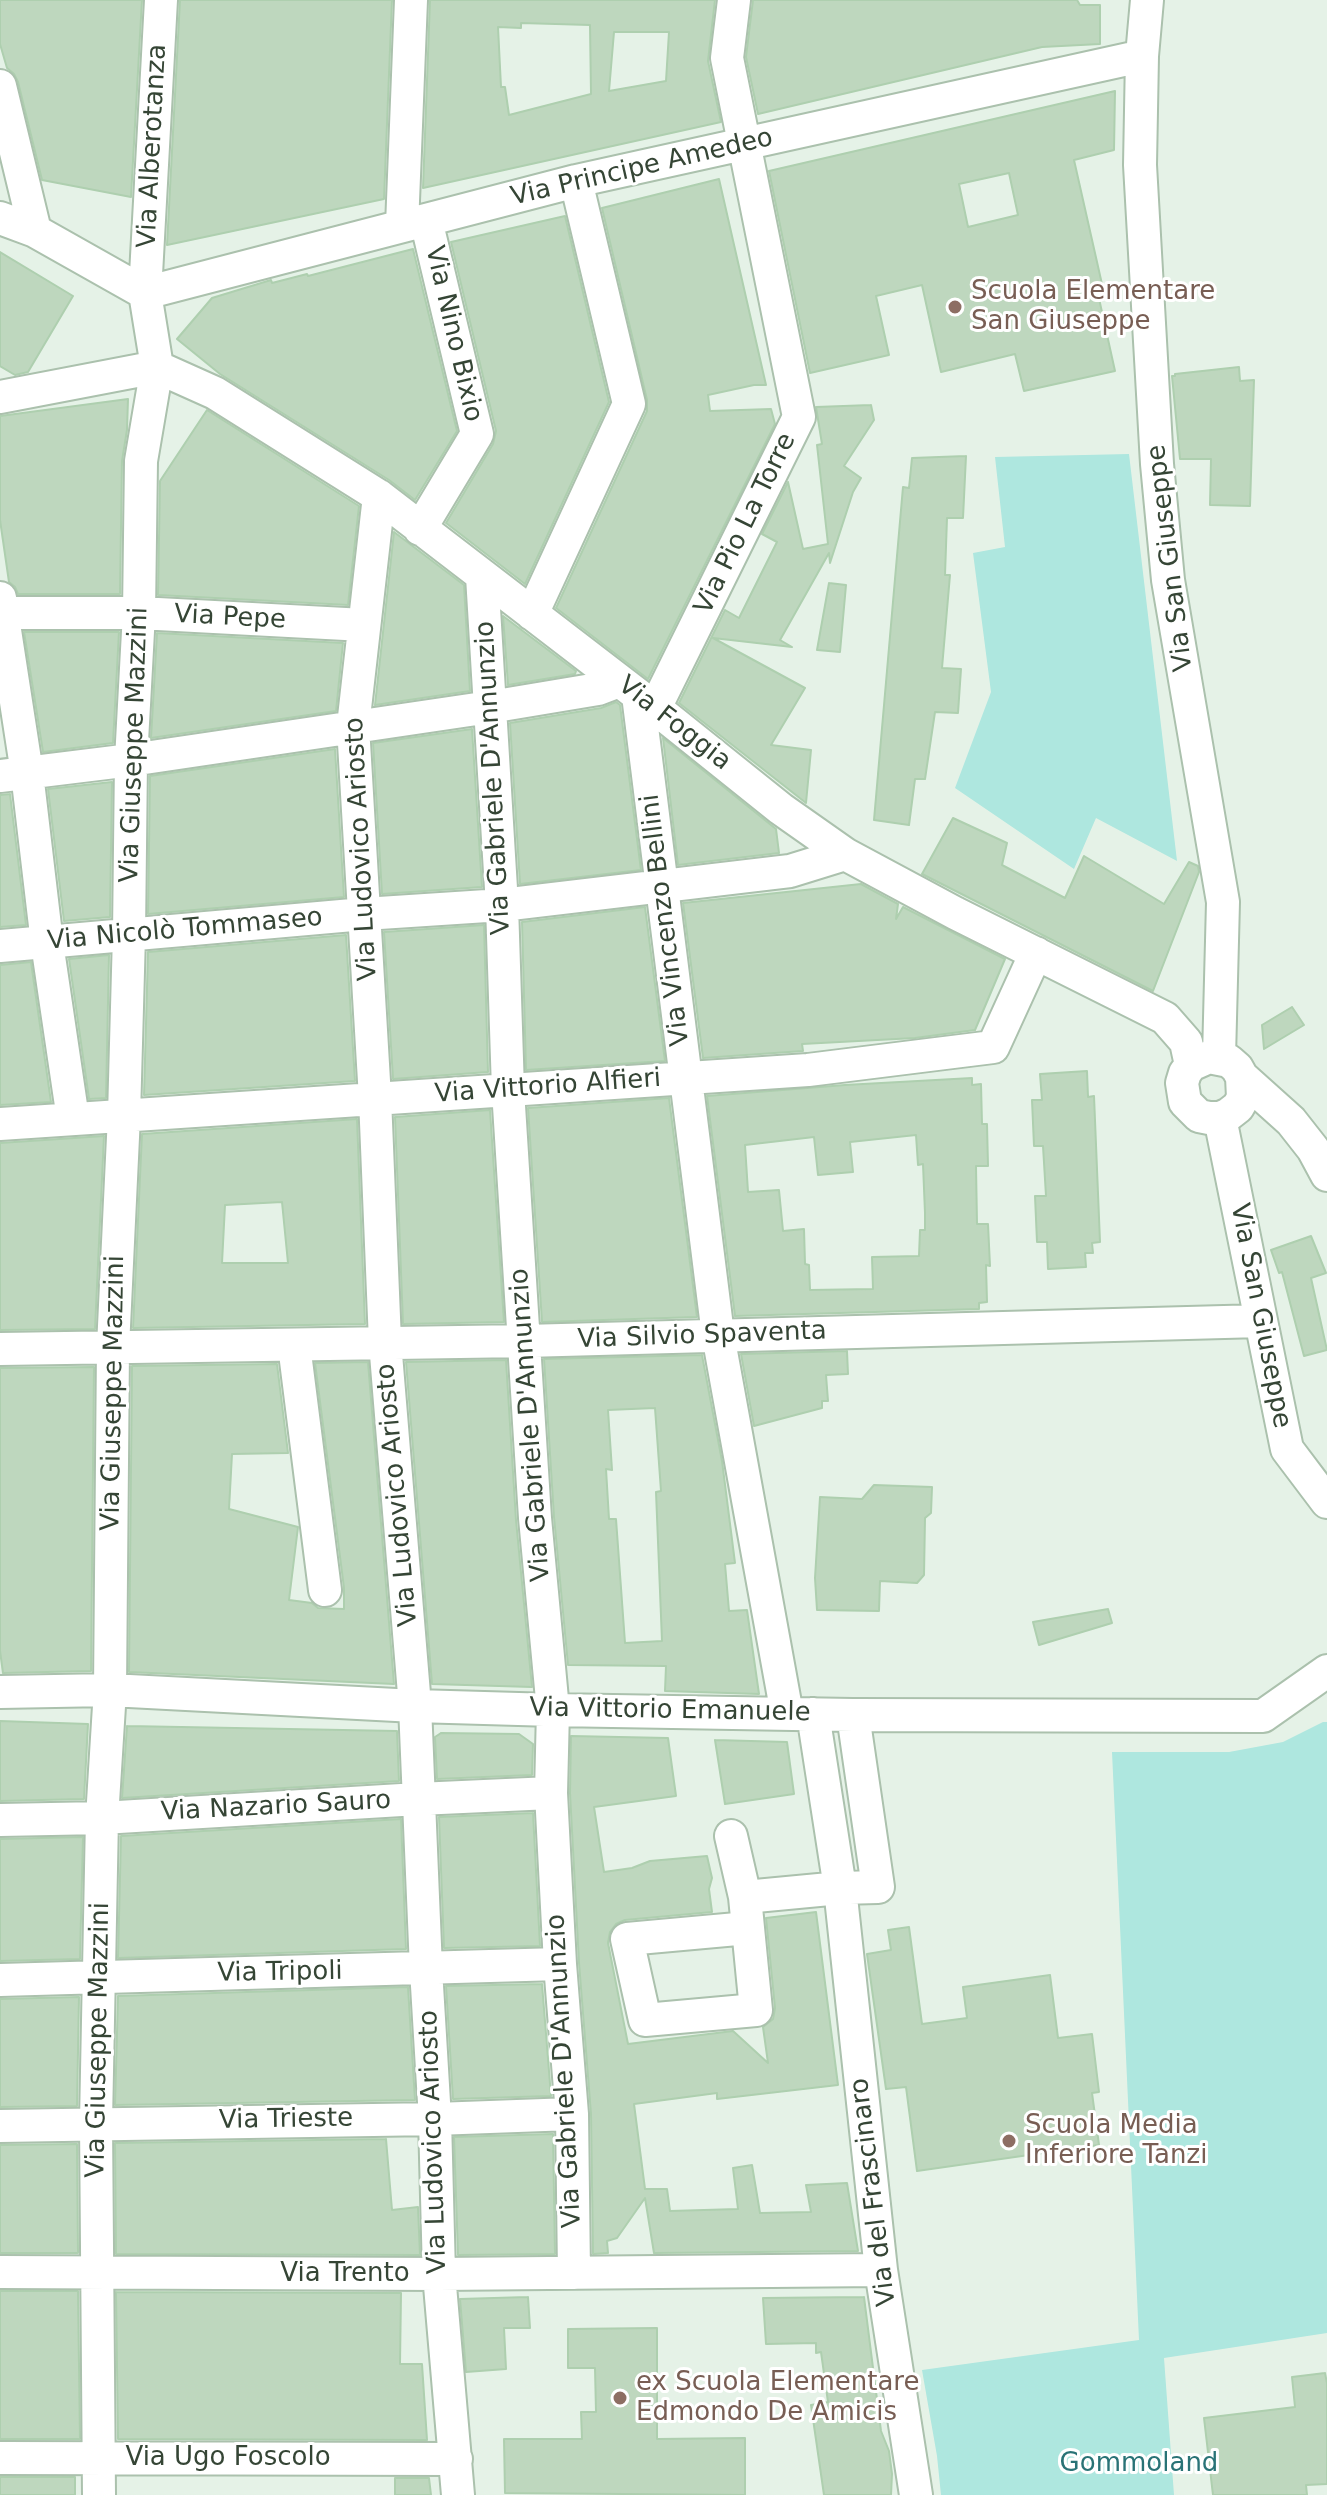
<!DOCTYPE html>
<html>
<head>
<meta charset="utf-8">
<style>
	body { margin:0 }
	canvas { display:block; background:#e5f2e7 }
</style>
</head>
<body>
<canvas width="1327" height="2495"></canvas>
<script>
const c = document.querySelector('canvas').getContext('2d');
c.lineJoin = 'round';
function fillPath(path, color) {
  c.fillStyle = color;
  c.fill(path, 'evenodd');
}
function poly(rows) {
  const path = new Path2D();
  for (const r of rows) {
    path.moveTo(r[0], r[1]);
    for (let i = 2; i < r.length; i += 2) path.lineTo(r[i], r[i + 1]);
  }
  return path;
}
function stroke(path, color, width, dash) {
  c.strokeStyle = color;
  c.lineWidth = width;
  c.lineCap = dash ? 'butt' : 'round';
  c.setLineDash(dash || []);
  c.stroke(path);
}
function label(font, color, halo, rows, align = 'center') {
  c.font = font + ' "DejaVu Sans",sans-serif';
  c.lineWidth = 6;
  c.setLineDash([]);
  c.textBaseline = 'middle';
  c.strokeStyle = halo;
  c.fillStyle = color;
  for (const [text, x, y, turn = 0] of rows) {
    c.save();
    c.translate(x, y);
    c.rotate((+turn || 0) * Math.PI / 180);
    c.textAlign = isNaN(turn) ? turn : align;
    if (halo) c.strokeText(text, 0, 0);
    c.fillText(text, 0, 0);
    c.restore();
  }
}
fillPath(poly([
	[1129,454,1177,861,1096,818,1074,869,955,788,991,692,973,553,1005,547,995,457],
	[1323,1722,1327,1722,1327,2333,1164,2358,1174,2495,941,2495,937,2456,922,2370,1139,2340,1112,1752,1229,1752,1283,1742]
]), '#aee7df');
const building = poly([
	[0,0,142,0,131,197,42,180,18,82,14,74,7,68,0,44,0,0],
	[180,0,392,0,384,199,167,245,180,0],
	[430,0,715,0,708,61,721,122,423,188,430,0],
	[521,23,590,25,591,94,509,115,505,87,501,87,498,27,521,28,521,23],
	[614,32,669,32,666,81,609,91,614,32],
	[753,0,1077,0,1080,5,1100,5,1100,44,1042,47,758,114,746,57,753,0],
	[1115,91,1114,150,1074,160,1104,293,1098,294,1115,371,1024,391,1015,354,941,372,922,285,876,296,889,355,810,373,769,171,1115,91],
	[1009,173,1018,215,968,227,959,184,1009,173],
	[719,179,766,385,754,385,708,395,710,411,771,409,775,424,648,679,556,608,647,411,647,400,602,208,719,179],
	[565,216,609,402,525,584,446,523,493,444,496,431,451,242,565,216],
	[413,249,457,431,415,500,389,480,220,374,177,339,212,298,271,280,272,283,307,274,308,276,413,249],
	[0,252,73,296,28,372,15,375,0,366,0,252],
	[1239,367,1240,381,1254,380,1250,506,1210,505,1211,459,1180,459,1172,376,1175,376,1175,374,1239,367],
	[128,399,127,430,122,461,120,594,18,594,15,587,9,582,0,520,0,416,128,399],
	[871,405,874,420,844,466,861,478,853,492,830,563,829,553,780,640,792,647,713,638,805,688,771,745,811,750,806,803,679,703,725,610,739,618,777,542,762,534,788,482,803,549,828,544,817,445,822,444,816,407,871,405],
	[207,410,359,506,348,605,158,595,160,481,207,410],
	[966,456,963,518,947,518,945,575,950,575,942,668,961,669,958,713,935,712,925,779,915,779,909,825,874,820,903,487,909,488,912,458,966,456],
	[394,532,464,585,470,691,375,705,394,532],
	[829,583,846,585,840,652,817,650,829,583],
	[503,616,576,671,575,674,508,685,503,616],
	[24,632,119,632,113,743,43,752,24,632],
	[157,633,343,643,336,711,151,738,157,633],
	[616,702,620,705,641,870,520,884,510,723,601,708,616,702],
	[472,729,482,887,382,894,373,743,472,729],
	[663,738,776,829,779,853,678,865,663,738],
	[335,749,344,897,148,914,150,776,335,749],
	[112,782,110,917,64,921,48,789,112,782],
	[10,794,26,925,0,927,0,795,10,794],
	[953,818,1007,843,1002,865,1065,898,1084,856,1164,904,1189,862,1198,866,1199,872,1153,991,922,874,953,818],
	[861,884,898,904,896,919,903,907,1005,959,975,1030,915,1038,802,1044,803,1051,703,1058,683,903,861,884],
	[645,907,665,1061,526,1070,522,922,645,907],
	[484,925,488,1072,393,1079,384,932,484,925],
	[346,935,355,1081,144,1095,148,952,346,935],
	[109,955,106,1098,89,1099,69,959,109,955],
	[31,962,51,1102,0,1105,0,965,31,962],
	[1292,1007,1304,1025,1264,1049,1262,1025,1292,1007],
	[1087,1071,1088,1097,1094,1096,1100,1242,1092,1243,1093,1253,1085,1253,1086,1267,1048,1269,1047,1242,1037,1242,1035,1196,1046,1196,1043,1146,1034,1146,1032,1100,1042,1100,1040,1074,1087,1071],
	[972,1078,972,1085,981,1084,982,1124,987,1124,988,1166,976,1166,977,1224,988,1224,990,1266,986,1265,987,1302,979,1303,979,1309,735,1316,707,1096,845,1085,972,1078],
	[916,1135,918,1165,923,1164,925,1213,925,1230,920,1230,919,1256,872,1257,873,1289,810,1290,809,1265,805,1264,804,1229,783,1231,779,1190,748,1192,745,1145,814,1137,818,1175,853,1172,850,1142,916,1135],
	[669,1098,697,1317,542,1322,528,1108,669,1098],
	[490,1110,504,1322,403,1324,395,1117,490,1110],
	[357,1119,365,1324,133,1328,142,1134,357,1119],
	[282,1202,288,1263,222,1263,225,1205,282,1202],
	[104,1136,95,1329,0,1330,0,1143,104,1136],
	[1311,1236,1326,1273,1311,1278,1327,1350,1304,1356,1282,1272,1279,1273,1271,1250,1311,1236],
	[847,1351,848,1374,826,1375,828,1401,822,1401,822,1408,754,1426,741,1354,847,1351],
	[702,1355,722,1461,735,1563,725,1564,729,1611,747,1610,759,1694,665,1691,666,1666,568,1665,554,1517,544,1359,702,1355],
	[655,1408,661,1491,656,1492,662,1641,625,1643,616,1519,609,1519,606,1469,612,1470,608,1410,655,1408],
	[506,1360,516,1520,532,1687,432,1684,406,1362,506,1360],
	[368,1362,394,1684,129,1672,132,1366,277,1364,288,1453,232,1454,229,1509,298,1527,289,1600,312,1603,318,1608,344,1609,344,1588,315,1363,368,1362],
	[94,1367,91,1671,3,1673,0,1651,0,1368,94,1367],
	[874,1485,932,1487,931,1513,925,1518,924,1575,917,1583,880,1581,879,1611,817,1610,815,1578,820,1497,862,1499,874,1485],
	[1108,1609,1112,1623,1039,1645,1033,1622,1108,1609],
	[0,1721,88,1724,84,1799,0,1801,0,1721],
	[127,1726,397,1731,399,1781,122,1798,127,1726],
	[441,1733,519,1734,533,1744,532,1775,437,1779,435,1737,441,1733],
	[571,1736,668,1738,676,1796,594,1807,604,1872,632,1868,650,1861,707,1856,712,1878,709,1889,712,1912,625,1920,616,1924,610,1932,608,1943,628,2044,733,2031,768,2063,763,2027,773,2019,775,2008,766,1918,816,1912,838,2085,717,2099,717,2093,634,2104,645,2189,667,2189,670,2211,738,2209,733,2168,752,2165,760,2213,811,2212,806,2185,847,2183,858,2251,654,2253,645,2198,617,2238,607,2241,608,2253,593,2254,591,2114,579,1963,570,1793,571,1736],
	[715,1740,787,1742,794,1794,725,1804,715,1740],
	[533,1813,540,1946,444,1948,439,1817,533,1813],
	[401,1819,406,1949,118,1958,121,1836,401,1819],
	[83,1837,80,1959,0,1961,0,1839,83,1837],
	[909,1927,922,2024,967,2018,963,1987,1050,1975,1058,2038,1092,2034,1099,2092,1092,2093,1099,2145,917,2171,906,2087,886,2089,867,1954,891,1950,888,1930,909,1927],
	[542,1984,551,2096,453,2099,446,1986,542,1984],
	[408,1987,415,2100,115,2105,118,1996,408,1987],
	[79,1997,77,2106,0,2107,0,1999,79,1997],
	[553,2134,555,2254,458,2255,454,2137,553,2134],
	[386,2139,392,2210,418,2207,420,2255,116,2254,115,2143,386,2139],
	[77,2144,78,2253,0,2253,0,2145,77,2144],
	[0,2291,78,2291,80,2439,0,2439,0,2291],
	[116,2292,401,2293,400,2364,422,2364,427,2440,118,2439,116,2292],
	[528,2297,530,2328,504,2328,506,2369,466,2372,460,2299,528,2297],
	[864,2297,881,2431,889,2451,892,2474,891,2495,824,2495,811,2405,828,2402,821,2352,816,2353,816,2343,766,2344,763,2298,864,2297],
	[657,2328,657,2439,745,2438,745,2495,505,2493,504,2439,582,2439,581,2412,596,2412,595,2368,568,2368,568,2329,657,2328],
	[1325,2373,1327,2383,1327,2484,1306,2485,1307,2495,1213,2495,1204,2418,1295,2407,1292,2377,1325,2373],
	[0,2477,75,2477,75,2495,0,2495,0,2477],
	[395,2478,429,2478,431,2495,395,2495,395,2478]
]);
fillPath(building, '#bed7be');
stroke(building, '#aecfaf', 2);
const minor = poly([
	[1147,0,1142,56,1140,165,1157,464,1168,580,1223,902,1219,1057],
	[0,86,35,231],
	[0,218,35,231,145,293],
	[402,226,411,0],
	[145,293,576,181,1142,56],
	[0,397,157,367,215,393,379,496,655,708,781,809,845,854,955,913,1165,1018,1186,1042,1191,1065],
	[379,496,353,726,375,1098,385,1342,415,1706,426,1969,435,2119,439,2274,458,2495],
	[420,529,477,434,426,220],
	[482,576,502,905,508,1090,535,1518,553,1710,551,1793,560,1964,572,2114,574,2273],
	[0,598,27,773,47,943,73,1119],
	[0,613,139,613,364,625],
	[532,614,629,404,576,181],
	[638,695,718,1335,787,1714],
	[655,708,799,417,727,58,734,0],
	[0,776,131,760,490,707,598,689,619,681],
	[0,946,364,914,502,905,790,871,845,854],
	[1242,1077,1243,1098,1238,1107,1229,1114,1220,1118,1209,1118,1199,1116,1185,1102,1182,1083,1185,1073,1191,1065,1209,1057,1229,1061,1237,1068,1242,1077,1291,1121,1313,1149,1327,1175],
	[1220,1118,1287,1449,1327,1502],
	[0,1124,808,1070,993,1047,1036,953],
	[294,1345,325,1590],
	[0,1349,525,1341,1261,1321],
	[0,1692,110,1690,415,1706,553,1710,853,1715,1263,1716,1327,1671],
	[813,1714,840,1888,878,1887,853,1715],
	[0,1820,102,1818,418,1799,551,1793],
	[731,1836,745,1897,756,2010,645,2020,627,1939,748,1928],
	[745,1897,840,1888,881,2270,916,2495],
	[0,1980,560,1964],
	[0,2126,435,2119,572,2114],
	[0,2272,439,2274,881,2270],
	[0,2458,456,2459],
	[99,2495,96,2122,102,1818,110,1690,113,1347,124,1116,129,935,131,760,139,613,141,461,157,367,145,293,161,0]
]);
stroke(minor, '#abc1ad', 36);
stroke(minor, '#fff', 32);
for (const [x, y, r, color] of [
	[955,307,8,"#8d6e63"],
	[1009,2141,8,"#8d6e63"],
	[620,2398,8,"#8d6e63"]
]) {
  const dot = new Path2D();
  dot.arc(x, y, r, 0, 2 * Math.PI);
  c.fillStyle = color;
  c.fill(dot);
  stroke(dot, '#fff', 3);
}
label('26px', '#354535', '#fff', [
	["Via Alberotanza",153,146,-87],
	["Via Principe Amedeo",642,168,-13],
	["Via Nino Bixio",453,334,77],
	["Via Pio La Torre",746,524,-64],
	["Via San Giuseppe",1171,558,-97],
	["Via Pepe",230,618,3],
	["Via Foggia",674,724,38],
	["Via Giuseppe Mazzini",135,745,-88],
	["Via Gabriele D'Annunzio",494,778,-93],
	["Via Ludovico Ariosto",362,849,-93],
	["Via Vincenzo Bellini",666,920,-97],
	["Via Nicolò Tommaseo",185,930,-5],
	["Via Vittorio Alfieri",548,1087,-4],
	["Via San Giuseppe",1260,1316,79],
	["Via Silvio Spaventa",702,1336,-2],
	["Via Giuseppe Mazzini",114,1393,-89],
	["Via Gabriele D'Annunzio",531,1425,-94],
	["Via Ludovico Ariosto",398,1495,-95],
	["Via Vittorio Emanuele",670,1711,1],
	["Via Nazario Sauro",276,1807,-3],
	["Via Tripoli",280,1973,-1],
	["Via Giuseppe Mazzini",99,2040,-89],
	["Via Gabriele D'Annunzio",565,2071,-93],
	["Via Trieste",286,2120,-1],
	["Via Ludovico Ariosto",434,2142,-92],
	["Via del Frascinaro",874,2192,-97],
	["Via Trento",345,2274],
	["Via Ugo Foscolo",228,2458]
]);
label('26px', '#785e54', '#fff', [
	["Scuola Elementare",971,292],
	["San Giuseppe",971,322],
	["Scuola Media",1025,2126],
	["Inferiore Tanzi",1025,2156],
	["ex Scuola Elementare",636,2383],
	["Edmondo De Amicis",636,2413]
], 'left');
label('26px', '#297376', '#fff', [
	["Gommoland",1139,2464]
]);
</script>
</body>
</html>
